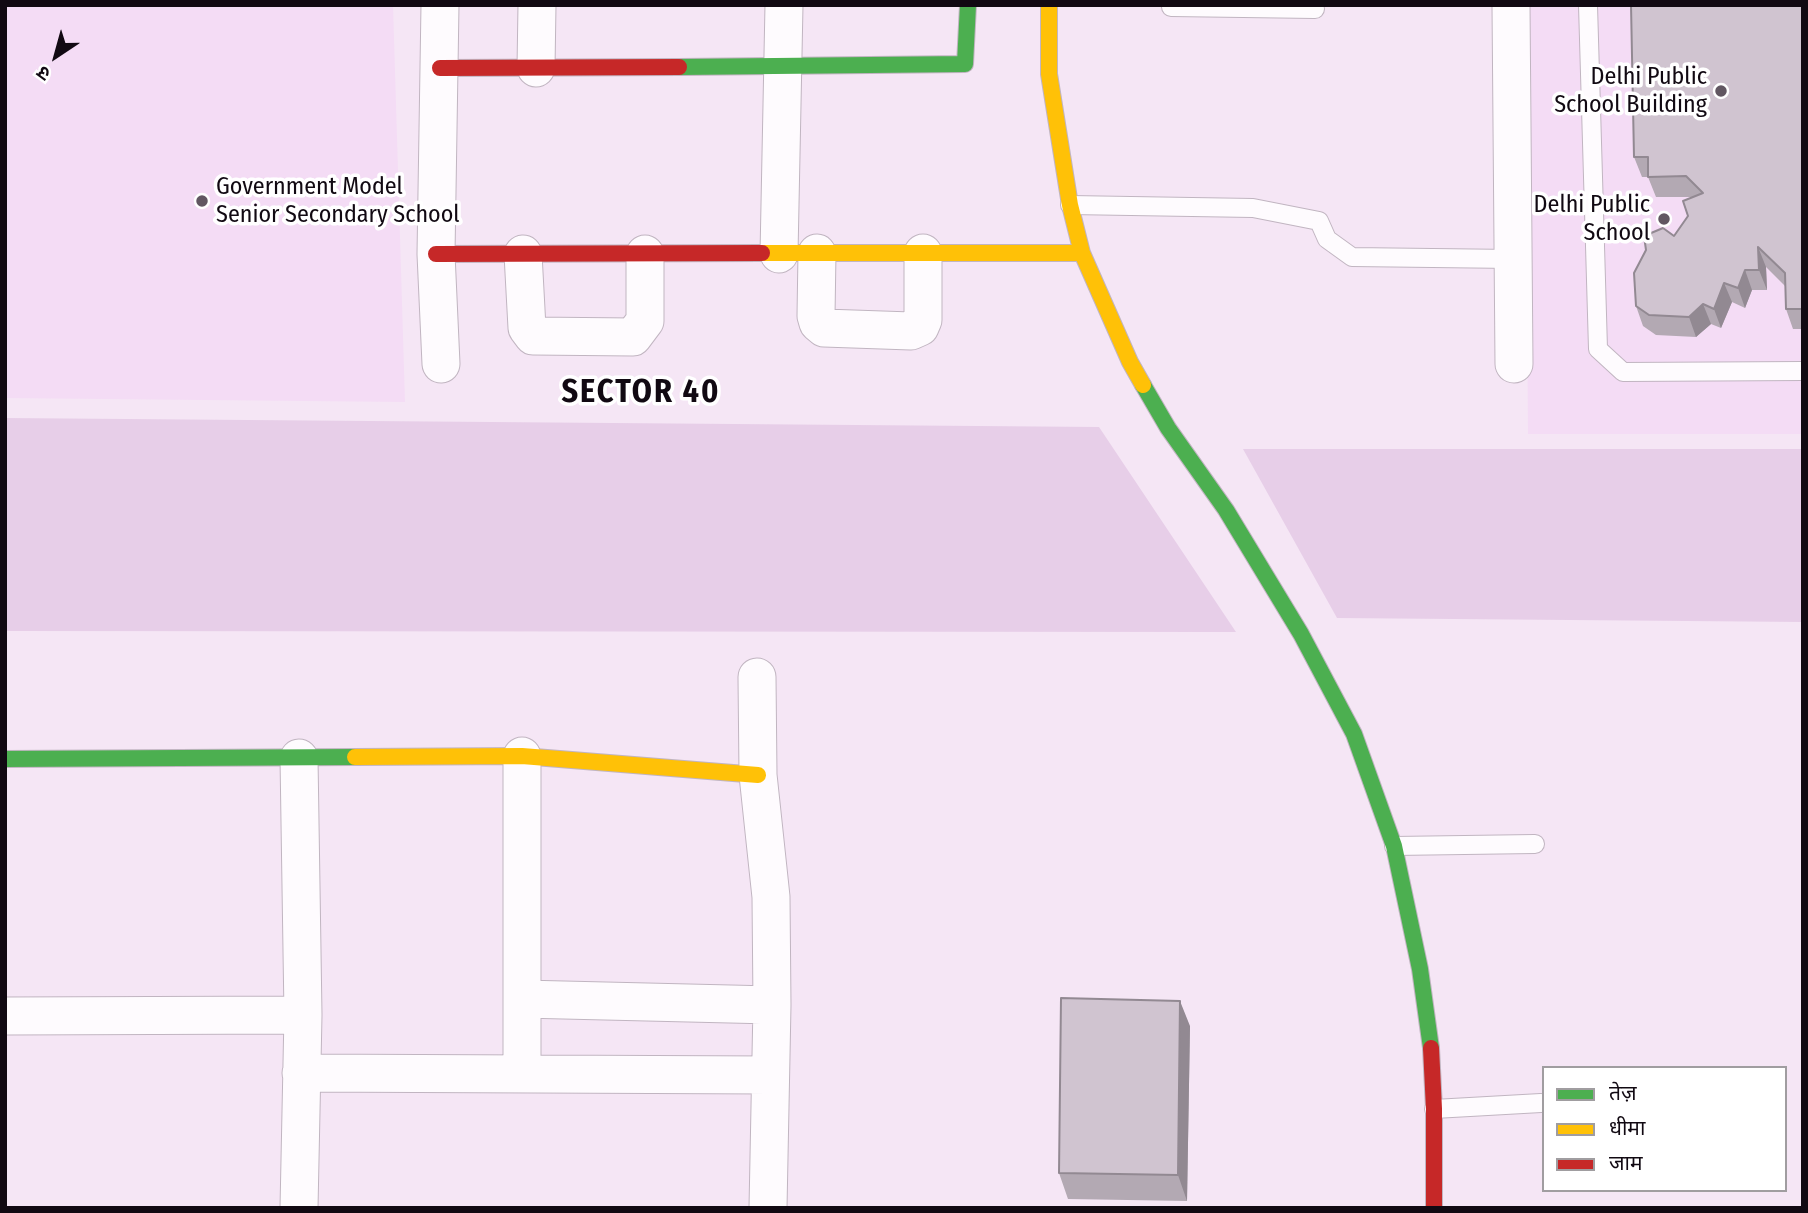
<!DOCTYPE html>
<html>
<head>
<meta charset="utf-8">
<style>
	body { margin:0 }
	#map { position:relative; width:1808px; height:1213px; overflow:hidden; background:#f5e6f5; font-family:"Fira Sans Condensed","Noto Sans Devanagari",sans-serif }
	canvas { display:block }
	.frame { position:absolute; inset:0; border:7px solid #110912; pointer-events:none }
	.legend { position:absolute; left:1542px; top:1066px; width:245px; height:126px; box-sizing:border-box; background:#fff; border:2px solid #a09da0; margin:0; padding:9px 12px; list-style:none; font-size:21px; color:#110912 }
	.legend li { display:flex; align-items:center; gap:14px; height:35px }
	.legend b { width:35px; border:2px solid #a09da0 }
	.north { position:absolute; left:21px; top:21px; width:70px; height:70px; -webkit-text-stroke:5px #fff; paint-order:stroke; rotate:216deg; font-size:19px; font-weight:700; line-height:28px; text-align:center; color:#110912 }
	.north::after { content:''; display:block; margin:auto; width:24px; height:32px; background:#110912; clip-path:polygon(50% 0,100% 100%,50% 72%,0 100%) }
</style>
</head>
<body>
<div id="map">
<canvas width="1808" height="1213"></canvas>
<div class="frame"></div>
<ul class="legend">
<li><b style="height:9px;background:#4caf50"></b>तेज़</li>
<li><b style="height:9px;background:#ffc107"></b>धीमा</li>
<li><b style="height:9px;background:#c62828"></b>जाम</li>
</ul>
<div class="north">उ</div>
</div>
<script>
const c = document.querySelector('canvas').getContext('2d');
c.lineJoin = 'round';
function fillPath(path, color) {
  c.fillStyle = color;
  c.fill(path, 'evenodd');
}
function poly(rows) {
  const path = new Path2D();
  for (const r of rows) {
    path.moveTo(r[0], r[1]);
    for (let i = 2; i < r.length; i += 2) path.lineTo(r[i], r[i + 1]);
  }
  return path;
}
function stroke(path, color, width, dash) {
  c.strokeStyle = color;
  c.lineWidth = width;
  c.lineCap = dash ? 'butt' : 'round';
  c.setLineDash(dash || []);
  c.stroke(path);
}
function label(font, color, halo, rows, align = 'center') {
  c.font = font + ' "Fira Sans Condensed",sans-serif';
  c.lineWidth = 7;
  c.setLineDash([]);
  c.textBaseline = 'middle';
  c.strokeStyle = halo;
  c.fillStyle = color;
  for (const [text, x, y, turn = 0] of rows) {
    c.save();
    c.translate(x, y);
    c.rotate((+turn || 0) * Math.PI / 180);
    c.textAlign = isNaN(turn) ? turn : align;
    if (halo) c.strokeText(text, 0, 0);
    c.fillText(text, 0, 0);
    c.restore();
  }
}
fillPath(poly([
	[5,5,393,5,405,402,5,398],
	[1525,5,1803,5,1803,434,1528,434]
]), '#f4dcf5');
fillPath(poly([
	[5,418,1099,427,1236,632,5,631],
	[1243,449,1803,449,1803,622,1337,618]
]), '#e7cee8');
const lane = poly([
	[1588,5,1598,349,1623,372,1803,371],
	[1171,7,1315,9],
	[1070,205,1253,208,1319,221,1327,239,1352,257,1513,259],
	[1394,846,1535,844],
	[1434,1109,1541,1103]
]);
const street = poly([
	[440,5,436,254,441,364],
	[1511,5,1514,364],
	[536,68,537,5],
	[817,253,816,316,818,323,824,328,911,331,920,327,923,320,923,253],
	[523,254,527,328,533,336,633,337,645,321,645,254],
	[779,254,784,5],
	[757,677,758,775,771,897,772,1005,768,1208],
	[522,756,522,1074],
	[522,999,772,1005],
	[5,1016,303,1015],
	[301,1073,770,1075],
	[299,1208,303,1015,299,758]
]);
const fast = poly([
	[679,67,965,64,968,5],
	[1143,385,1168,428,1226,510,1301,634,1354,734,1394,846,1420,969,1431,1048],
	[5,759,355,757]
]);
const slow = poly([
	[1049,5,1049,74,1070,205,1082,253,1130,362,1143,385],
	[762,253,1082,253],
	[355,757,522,756,758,775]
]);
const jam = poly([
	[440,68,679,67],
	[436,254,762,253],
	[1431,1048,1434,1109,1434,1208]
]);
stroke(lane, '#c1b5c1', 20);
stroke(street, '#c1b5c1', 39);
stroke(fast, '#c1b5c1', 18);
stroke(slow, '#c1b5c1', 18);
stroke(jam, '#c1b5c1', 18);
stroke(lane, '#fefbfe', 18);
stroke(street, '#fefbfe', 37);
stroke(fast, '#4caf50', 16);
stroke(slow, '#ffc107', 16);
stroke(jam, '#c62828', 16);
fillPath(poly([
	[1803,5,1803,329,1793,329,1786,309,1785,286,1766,267,1767,290,1752,290,1745,308,1732,302,1721,328,1711,324,1696,337,1656,335,1643,326,1636,306,1674,236,1688,216,1694,197,1656,197,1648,177,1642,177,1634,157],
	[1190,1026,1187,1201,1068,1199,1059,1173]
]), '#b3a9b3');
fillPath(poly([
	[1758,247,1766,267,1767,290,1759,270],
	[1745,270,1752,290,1745,308,1738,288],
	[1724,283,1732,302,1721,328,1714,309],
	[1703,304,1711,324,1696,337,1689,317],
	[1180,1001,1190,1026,1187,1201,1178,1175]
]), '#928992');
const building = poly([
	[1631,5,1803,5,1803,309,1786,309,1785,273,1758,247,1759,270,1745,270,1738,288,1724,283,1714,309,1703,304,1689,317,1649,315,1636,306,1634,273,1646,250,1644,236,1663,228,1674,236,1688,216,1683,201,1703,193,1686,176,1648,177,1648,157,1634,157,1631,5],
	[1061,998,1180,1001,1178,1175,1059,1173,1061,998]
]);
fillPath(building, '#d0c4d0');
stroke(building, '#928992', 2);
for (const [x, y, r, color] of [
	[1721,91,7,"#615661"],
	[202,201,7,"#615661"],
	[1664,219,7,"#615661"]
]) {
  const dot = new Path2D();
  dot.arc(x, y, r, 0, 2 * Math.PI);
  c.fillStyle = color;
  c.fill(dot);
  stroke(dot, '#fff', 2.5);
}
label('24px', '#110912', '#fff', [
	["Delhi Public",1707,77],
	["School Building",1707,105],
	["Government Model",216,187,"left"],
	["Senior Secondary School",216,215,"left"],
	["Delhi Public",1650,205],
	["School",1650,233]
], 'right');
c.letterSpacing = '2px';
label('bold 32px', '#110912', '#fff', [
	["SECTOR 40",641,393]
]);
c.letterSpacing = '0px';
</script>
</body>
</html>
